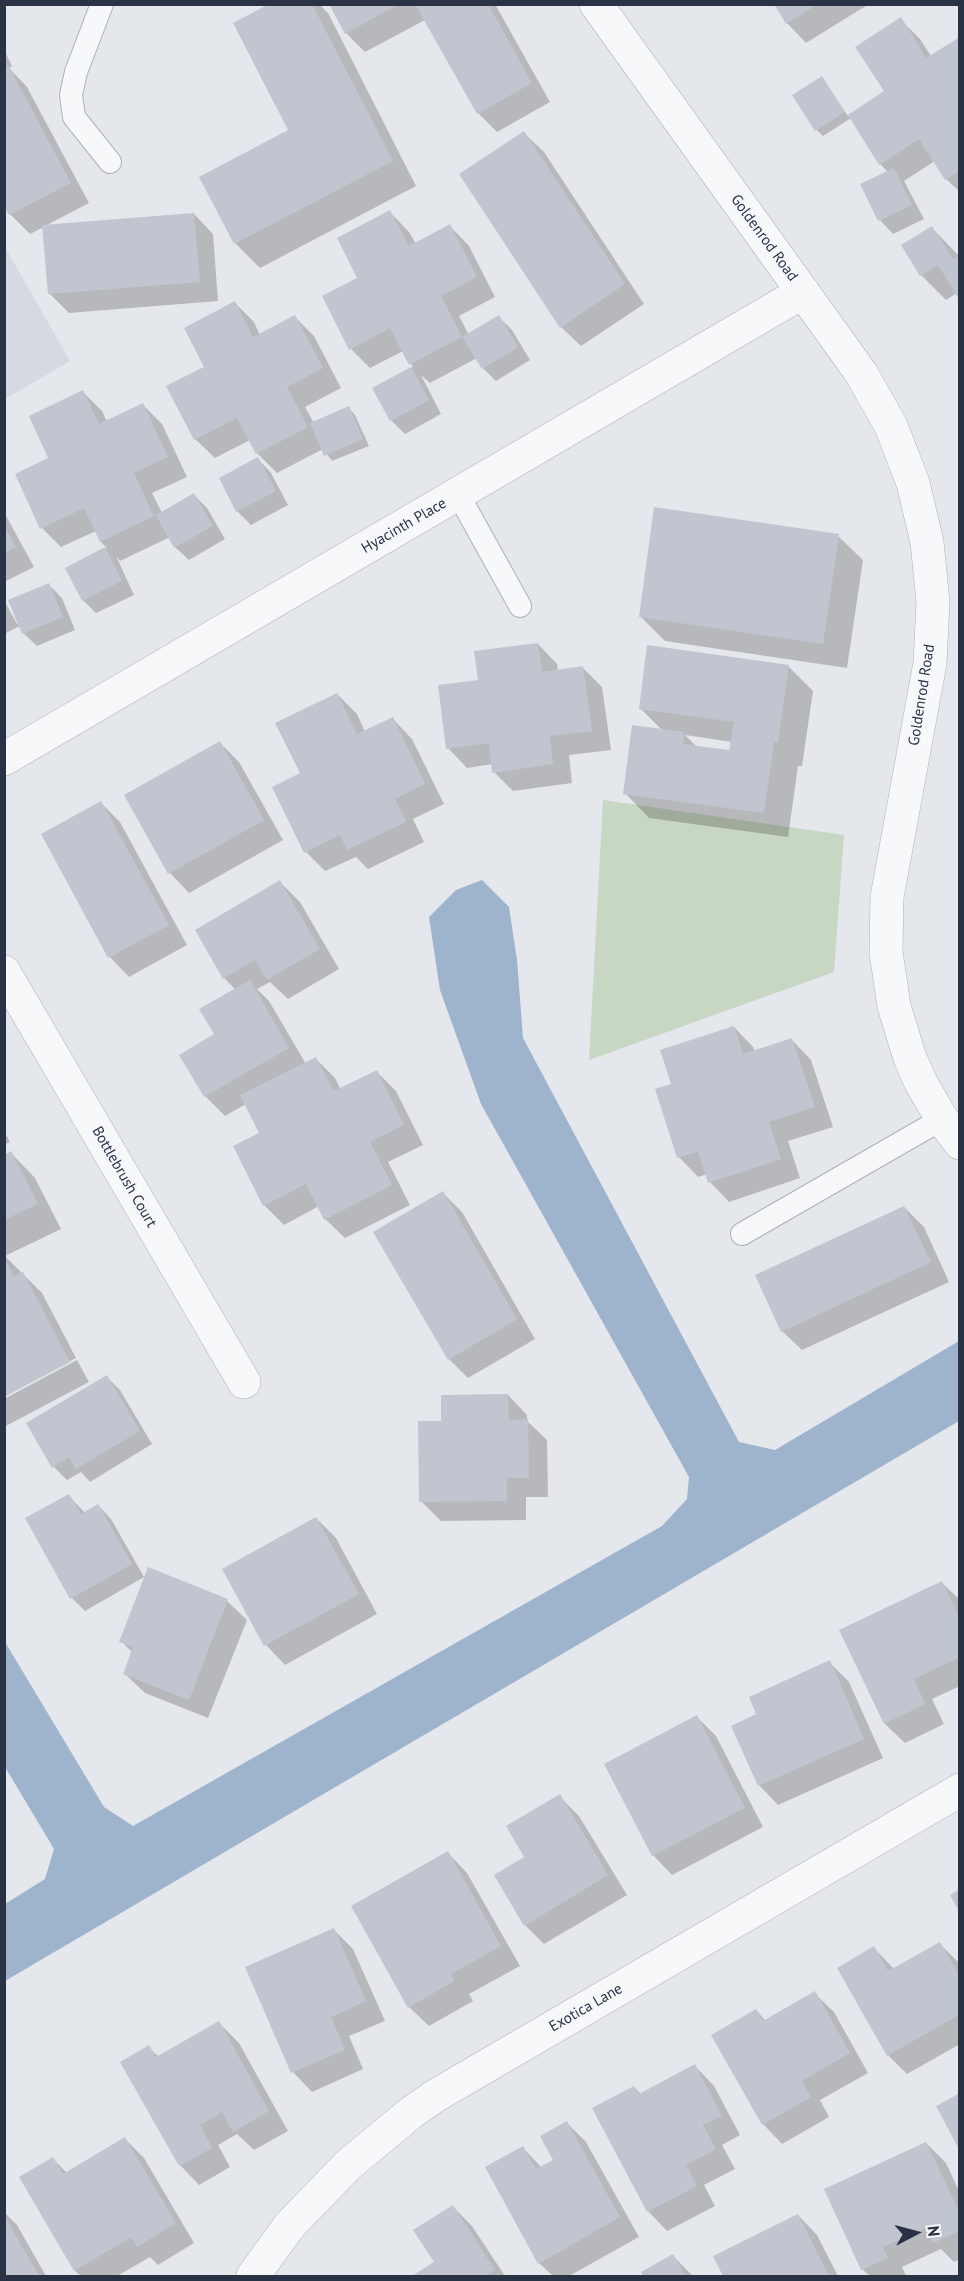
<!DOCTYPE html>
<html>
<head>
<meta charset="utf-8">
<style>
	body { margin:0 }
	#map { position:relative; width:964px; height:2281px; overflow:hidden; background:#e4e7ec; font-family:"PT Sans",sans-serif }
	canvas { display:block }
	.frame { position:absolute; inset:0; border:6px solid #2a3345; pointer-events:none }
	.north { position:absolute; left:886px; top:2203px; width:60px; height:60px; -webkit-text-stroke:4px #f4f6f9; paint-order:stroke; rotate:84deg; font-size:16px; font-weight:700; line-height:24px; text-align:center; color:#2a3345 }
	.north::after { content:''; display:block; margin:auto; width:21px; height:27px; background:#2a3345; clip-path:polygon(50% 0,100% 100%,50% 72%,0 100%) }
</style>
</head>
<body>
<div id="map">
<canvas width="964" height="2281"></canvas>
<div class="frame"></div>
<div class="north">N</div>
</div>
<script>
const c = document.querySelector('canvas').getContext('2d');
c.lineJoin = 'round';
function fillPath(path, color) {
  c.fillStyle = color;
  c.fill(path, 'evenodd');
}
function poly(rows) {
  const path = new Path2D();
  for (const r of rows) {
    path.moveTo(r[0], r[1]);
    for (let i = 2; i < r.length; i += 2) path.lineTo(r[i], r[i + 1]);
  }
  return path;
}
function stroke(path, color, width, dash) {
  c.strokeStyle = color;
  c.lineWidth = width;
  c.lineCap = dash ? 'butt' : 'round';
  c.setLineDash(dash || []);
  c.stroke(path);
}
function label(font, color, halo, rows, align = 'center') {
  c.font = font + ' "PT Sans",sans-serif';
  c.lineWidth = 4.5;
  c.setLineDash([]);
  c.textBaseline = 'middle';
  c.strokeStyle = halo;
  c.fillStyle = color;
  for (const [text, x, y, turn = 0] of rows) {
    c.save();
    c.translate(x, y);
    c.rotate((+turn || 0) * Math.PI / 180);
    c.textAlign = isNaN(turn) ? turn : align;
    if (halo) c.strokeText(text, 0, 0);
    c.fillText(text, 0, 0);
    c.restore();
  }
}
fillPath(poly([
	[5,247,70,361,5,399,4,399]
]), '#d5d9e1');
fillPath(poly([
	[603,800,844,835,834,972,589,1060]
]), '#c8d6c4');
fillPath(poly([
	[482,880,509,907,517,960,523,1038,739,1442,775,1450,959,1341,959,1421,5,1981,5,1904,45,1879,54,1849,5,1767,5,1642,104,1807,133,1826,662,1526,687,1499,689,1477,481,1104,440,990,429,917,456,890]
]), '#9eb3cc');
fillPath(poly([
	[272,4,319,4,328,13,416,186,260,268,235,243,290,131],
	[331,4,495,4,550,102,497,132,478,113,425,20,365,52,346,33],
	[776,4,869,4,806,43,787,23],
	[900,19,920,39,931,56,960,38,960,192,946,179,935,161,904,181,924,219,893,234,880,220,862,185,888,172,880,164,851,118,823,136,817,130,822,78,848,116,886,92],
	[4,50,12,66,9,68,27,87,89,203,45,226,194,214,213,234,218,301,69,313,49,293,44,227,30,234,11,215,4,203],
	[524,133,544,152,644,304,581,346,561,327],
	[390,212,409,232,416,244,450,226,469,246,495,297,459,316,469,335,499,317,512,330,530,360,496,381,483,368,477,358,430,383,421,375,441,414,405,434,391,420,374,388,413,367,403,351,370,368,351,349,359,278],
	[932,228,960,257,957,293,946,300,921,275],
	[235,303,254,322,260,335,295,317,314,336,341,388,305,407,314,423,349,408,355,415,369,446,332,461,323,449,277,473,257,453,250,440,215,458,195,439,206,367],
	[83,392,102,411,107,422,143,405,162,424,187,477,152,493,162,513,194,495,207,508,225,539,189,560,175,547,170,537,120,561,116,556,134,595,96,613,83,600,67,568,107,548,101,542,96,531,61,547,42,528,50,459],
	[258,459,271,473,288,505,251,525,237,511],
	[4,512,34,567,4,582],
	[838,536,863,560,847,668,665,641,641,617],
	[48,584,62,598,75,630,37,646,23,633,20,626,4,634,4,600,17,624],
	[538,644,557,664,558,671,583,668,602,687,611,750,569,755,572,783,513,791,494,772,493,764,467,768,448,748],
	[788,666,813,691,802,766,798,766,788,837,649,818,625,793,663,731,640,708],
	[685,735,732,742,730,752,697,747],
	[337,694,357,714,365,732,393,719,412,739,444,804,413,819,424,842,368,869,356,857,325,871,306,852,302,774],
	[220,743,239,762,283,840,189,893,170,873],
	[101,803,120,822,187,945,129,977,110,957,43,834],
	[280,882,300,902,339,969,288,999,270,982,257,989,269,1001,306,1064,316,1059,335,1078,341,1090,377,1072,396,1091,423,1145,388,1162,410,1205,345,1238,325,1219,319,1206,284,1225,264,1205,261,1134,246,1104,225,1116,205,1096,181,1055,216,1035,236,990,224,978],
	[734,1027,753,1047,755,1052,792,1040,811,1060,833,1127,788,1141,800,1178,729,1202,710,1182,707,1174,698,1177,679,1157,673,1085],
	[4,1131,10,1142,4,1145],
	[11,1153,35,1178,61,1229,5,1256,42,1293,76,1358,4,1396,4,1156],
	[443,1193,462,1212,535,1339,468,1378,449,1359],
	[904,1207,924,1227,949,1282,802,1350,782,1331],
	[77,1360,89,1382,4,1427,4,1399],
	[106,1376,120,1390,152,1444,90,1482,81,1472,67,1480,54,1467,28,1424],
	[508,1395,527,1415,527,1421,547,1440,548,1497,526,1497,526,1520,441,1521,421,1501,443,1423],
	[69,1496,85,1513,98,1505,111,1519,144,1577,85,1611,72,1598],
	[316,1518,336,1538,377,1614,285,1665,266,1645,224,1570],
	[942,1583,960,1600,960,1686,932,1699,944,1724,905,1743,885,1724,841,1631],
	[227,1601,247,1620,208,1718,145,1693,125,1674,133,1653,121,1641],
	[829,1662,849,1682,883,1758,778,1805,759,1785,758,1715],
	[697,1717,716,1736,763,1827,672,1875,653,1855],
	[559,1796,579,1816,627,1895,544,1944,525,1925,526,1857],
	[448,1853,467,1873,520,1966,469,1994,473,2001,429,2026,409,2007],
	[334,1930,353,1949,385,2021,349,2036,363,2069,312,2092,293,2072],
	[940,1944,960,1964,960,2044,907,2074,888,2055,874,1948,894,1969],
	[814,1993,834,2012,868,2073,820,2100,829,2117,782,2144,763,2124,756,2010,766,2021],
	[219,2023,239,2043,288,2131,254,2150,237,2134,218,2145,230,2167,199,2185,180,2165,148,2047,159,2057],
	[695,2066,714,2086,740,2135,722,2145,735,2169,704,2185,715,2206,667,2231,648,2211,634,2087,641,2094],
	[567,2123,586,2142,639,2237,569,2276,553,2276,539,2263,523,2148,542,2168,555,2160],
	[125,2139,144,2158,194,2243,158,2265,150,2257,117,2276,81,2276,75,2271,21,2178,53,2159,67,2173],
	[926,2143,946,2163,960,2193,960,2259,954,2262,941,2249,902,2267,906,2276,870,2276,862,2269],
	[453,2207,472,2226,505,2276,415,2276,436,2263],
	[4,2212,17,2225,46,2276,4,2276],
	[798,2215,817,2235,838,2276,725,2276,715,2257],
	[673,2256,693,2276,645,2276,643,2272]
]), '#0003');
fillPath(poly([
	[269,4,312,4,393,161,234,244,199,177,288,130,233,23],
	[329,4,399,4,345,34],
	[419,4,488,4,532,83,477,114,416,6],
	[774,4,818,4,786,24],
	[901,17,926,58,960,37,960,170,945,180,919,139,879,165,848,115,884,91,855,47],
	[8,65,71,183,9,215,4,206,4,67],
	[822,76,845,112,815,131,792,95],
	[524,131,625,284,560,328,459,174],
	[894,168,912,205,878,221,860,184],
	[390,210,409,246,450,224,477,277,441,296,462,337,409,365,390,328,349,350,322,296,357,278,337,238],
	[194,213,200,282,48,294,42,225],
	[932,226,953,259,960,255,960,301,938,265,920,276,901,245],
	[235,301,253,337,295,315,323,368,287,387,308,427,256,454,237,418,194,440,166,386,204,367,184,328],
	[499,315,518,347,482,369,462,337],
	[411,367,429,400,390,421,372,388],
	[83,390,99,424,143,403,168,457,134,473,154,516,100,542,84,508,40,529,15,474,48,458,29,416],
	[349,406,363,439,324,456,310,423],
	[258,457,276,491,236,512,219,478],
	[194,493,213,526,174,548,156,515],
	[654,507,839,534,823,644,639,617],
	[4,525,16,547,4,553],
	[105,547,122,581,82,601,65,568],
	[49,583,63,617,22,634,8,600],
	[538,643,542,672,583,666,592,731,550,736,553,764,492,773,489,743,446,749,438,685,478,680,474,651],
	[647,645,789,665,778,742,774,742,764,813,623,794,632,725,684,732,683,744,729,750,734,722,639,709],
	[337,693,357,734,393,717,425,784,395,799,406,822,347,850,340,835,304,853,272,787,300,773,275,723],
	[220,741,264,820,168,874,124,795],
	[101,801,169,925,108,958,41,834],
	[280,880,320,949,267,980,255,960,223,979,195,930],
	[250,980,289,1048,204,1097,179,1055,214,1034,199,1009],
	[734,1026,743,1054,792,1038,815,1107,769,1122,781,1159,708,1183,698,1152,677,1158,655,1089,671,1084,660,1050],
	[316,1057,334,1091,377,1070,404,1125,370,1142,392,1185,324,1220,306,1184,263,1206,233,1146,259,1133,240,1095],
	[11,1151,38,1204,4,1220,4,1155],
	[443,1191,517,1319,448,1360,373,1232],
	[904,1206,931,1262,781,1332,755,1275],
	[4,1258,14,1276,23,1272,70,1362,4,1397],
	[107,1375,140,1431,76,1469,69,1457,52,1468,26,1423],
	[508,1394,509,1420,528,1419,529,1478,507,1478,507,1501,419,1502,418,1421,441,1421,441,1395],
	[69,1494,81,1514,98,1504,132,1564,70,1599,25,1518],
	[316,1517,359,1594,264,1646,222,1569],
	[148,1567,228,1599,189,1700,123,1674,133,1647,119,1642],
	[942,1581,960,1618,960,1657,914,1679,925,1704,884,1724,839,1630],
	[830,1660,864,1739,758,1786,731,1726,756,1714,749,1697],
	[697,1715,745,1808,652,1856,604,1764],
	[560,1794,608,1875,524,1926,494,1875,524,1857,506,1826],
	[448,1851,501,1946,451,1974,454,1981,408,2008,351,1906],
	[960,1889,960,1913,950,1895],
	[334,1928,366,2001,331,2017,345,2050,291,2073,245,1967],
	[940,1942,960,1977,960,2014,887,2056,837,1968,874,1946,888,1971],
	[815,1991,850,2053,802,2081,811,2097,762,2125,711,2035,756,2009,763,2021],
	[219,2021,269,2111,233,2132,222,2112,200,2125,212,2148,179,2166,120,2062,149,2045,156,2057],
	[695,2064,722,2116,703,2125,716,2149,686,2165,697,2186,647,2212,592,2108,634,2086,639,2094],
	[960,2093,960,2151,936,2106],
	[567,2121,620,2217,538,2264,485,2167,523,2146,536,2169,553,2160,540,2136],
	[125,2137,176,2223,137,2247,131,2237,74,2271,19,2177,53,2157,63,2174],
	[926,2142,960,2213,960,2231,933,2243,926,2228,883,2247,888,2258,861,2270,824,2189],
	[453,2205,495,2270,487,2275,488,2276,412,2276,434,2262,413,2230],
	[798,2214,829,2276,723,2276,713,2256],
	[4,2215,39,2276,4,2276],
	[673,2254,685,2276,643,2276,641,2272]
]), '#c0c5cf');
const lane = poly([
	[102,4,76,72,71,95,74,117,110,162],
	[458,494,520,606],
	[742,1234,942,1119]
]);
const street = poly([
	[596,4,861,373,891,426,913,483,927,542,933,602,930,663,887,897,886,952,894,1006,910,1058,921,1083,942,1119,960,1143],
	[4,759,803,292],
	[4,972,244,1382],
	[253,2276,290,2225,348,2165,412,2112,435,2096,960,1790]
]);
stroke(lane, '#acb1ba', 24);
stroke(street, '#acb1ba', 34);
stroke(lane, '#f7f8fa', 22);
stroke(street, '#f7f8fa', 33);
label('15px', '#2a3345', '#f4f6f9', [
	["Goldenrod Road",764,238,54],
	["Hyacinth Place",404,526,-30],
	["Goldenrod Road",922,695,-81],
	["Bottlebrush Court",124,1177,60],
	["Exotica Lane",586,2008,-30]
]);
</script>
</body>
</html>
